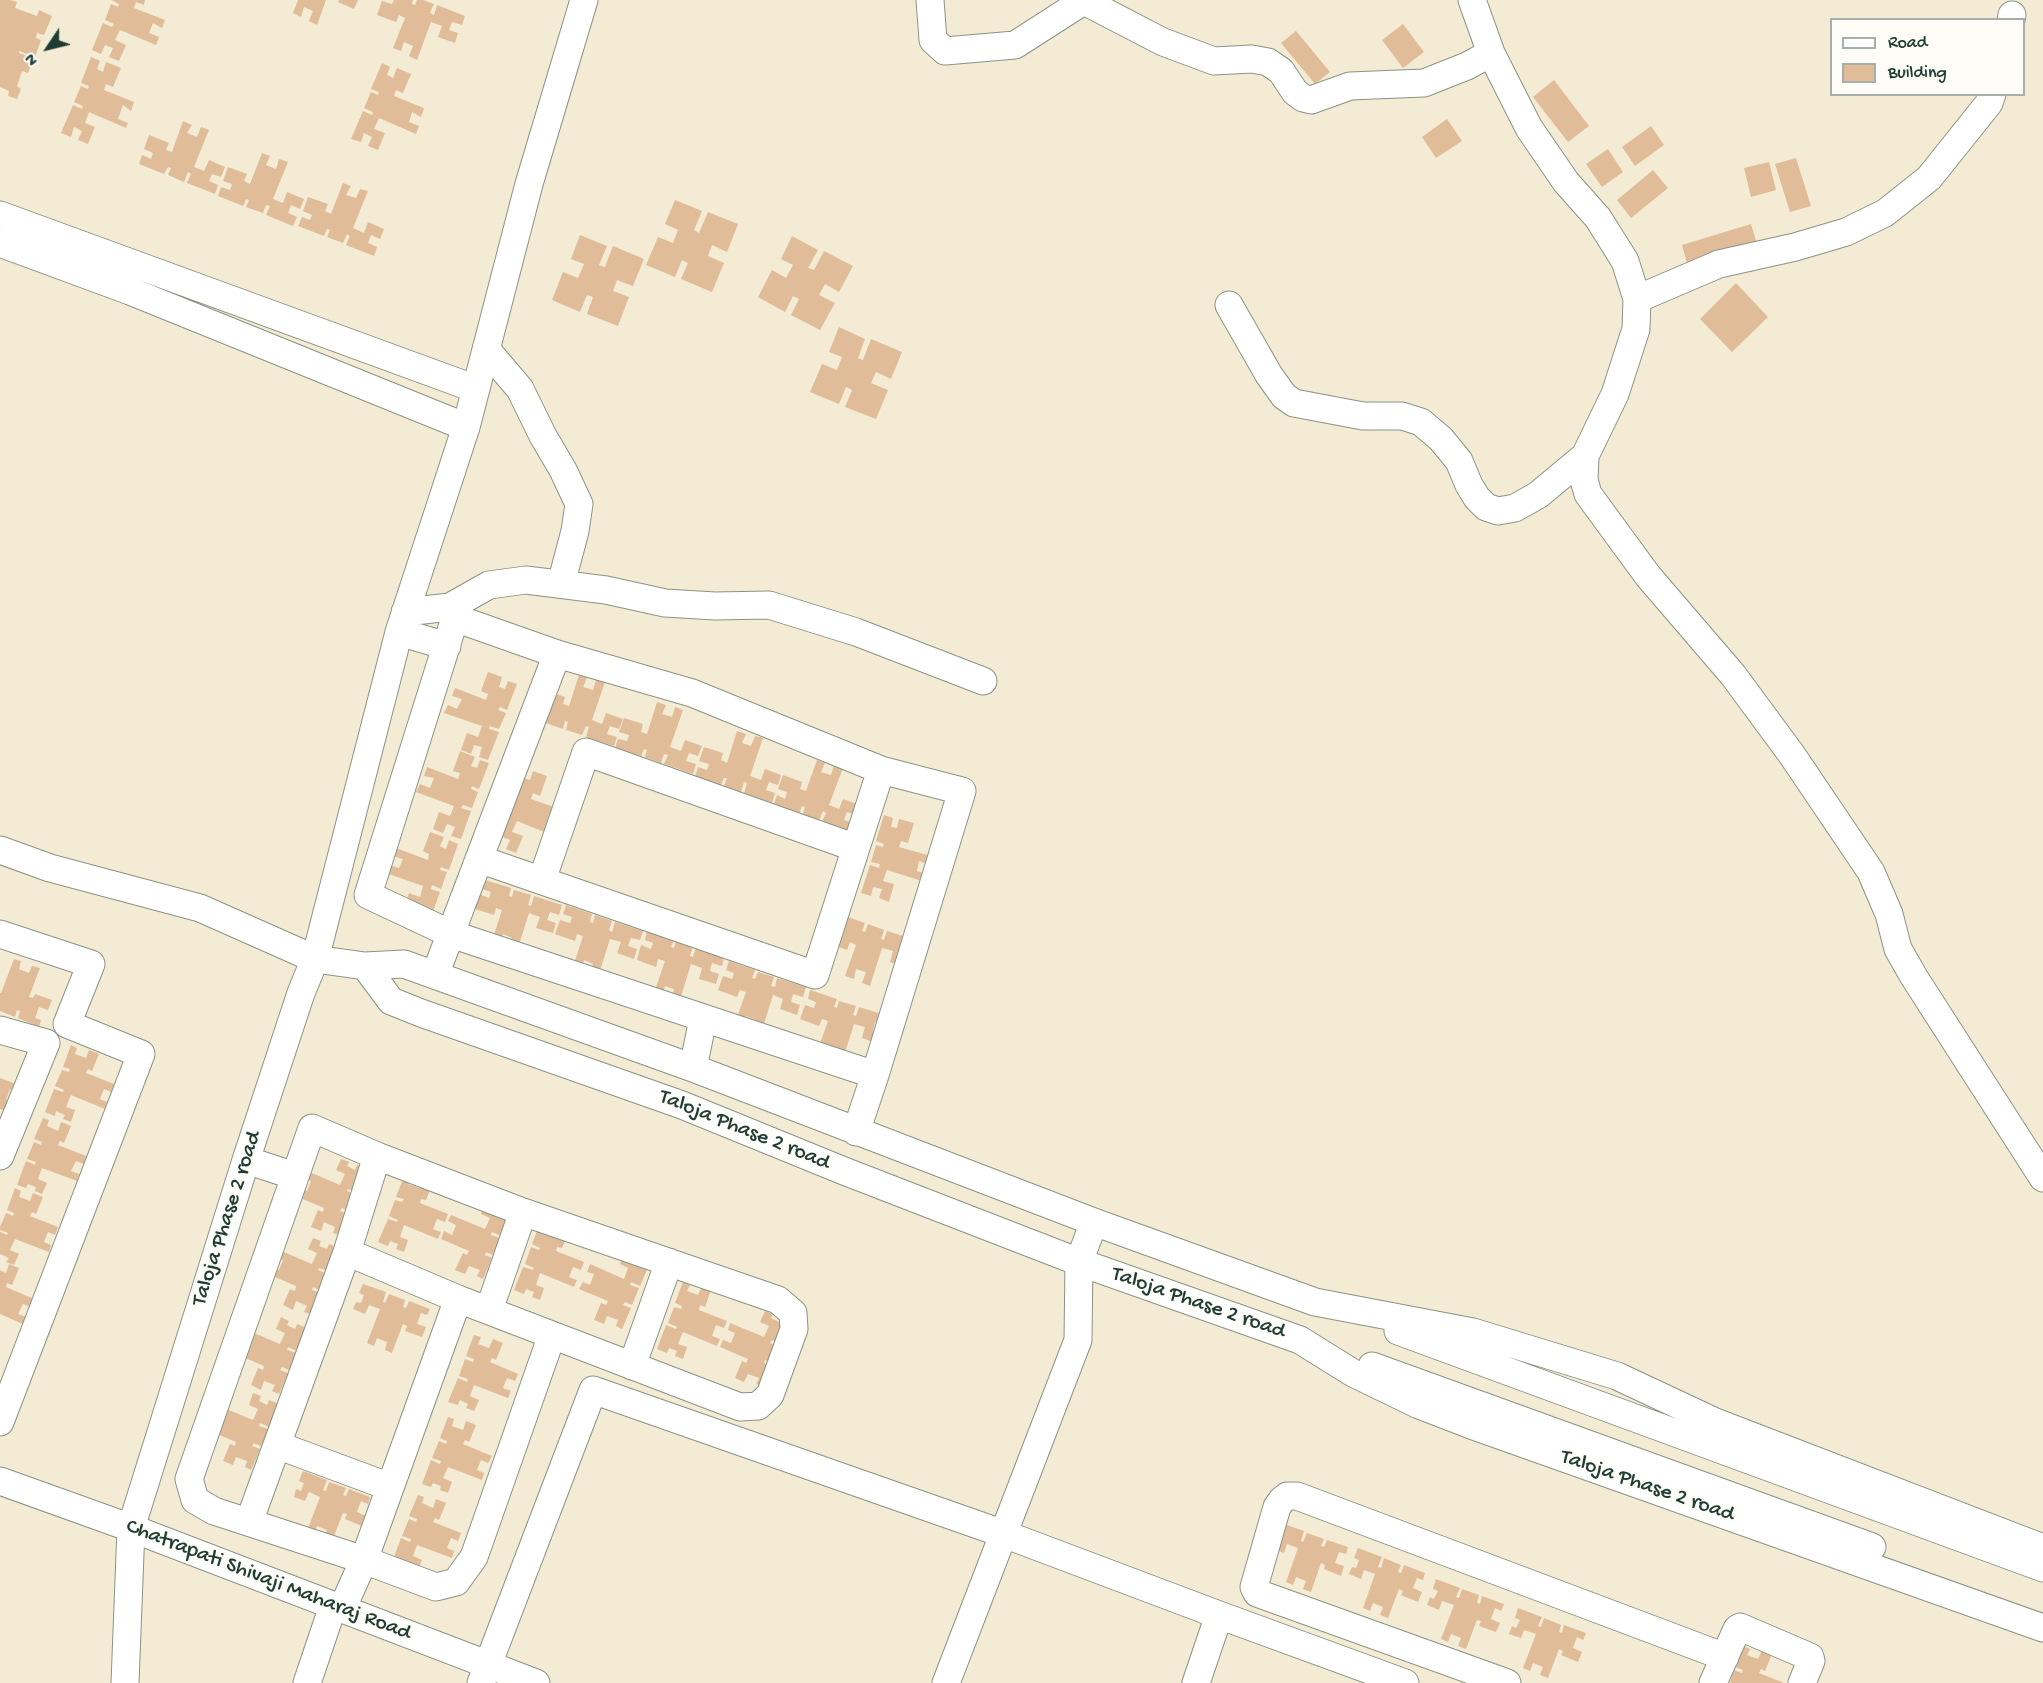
<!DOCTYPE html>
<html>
<head>
<meta charset="utf-8">
<style>
	body { margin:0 }
	#map { position:relative; width:2043px; height:1683px; overflow:hidden; background:#f3ebd4; font-family:"Gochi Hand",sans-serif }
	canvas { display:block }
	.legend { position:absolute; left:1830px; top:18px; width:195px; height:78px; box-sizing:border-box; background:#fdfcf7; border:2px solid #a4b0a9; margin:0; padding:8px 10px; list-style:none; font-size:18px; color:#1f3d34 }
	.legend li { display:flex; align-items:center; gap:12px; height:30px }
	.legend b { width:30px; border:2px solid #a4b0a9 }
	.north { position:absolute; left:18px; top:18px; width:60px; height:60px; -webkit-text-stroke:4px #fdfcf7; paint-order:stroke; rotate:235deg; font-size:16px; font-weight:700; line-height:24px; text-align:center; color:#1f3d34 }
	.north::after { content:''; display:block; margin:auto; width:21px; height:27px; background:#1f3d34; clip-path:polygon(50% 0,100% 100%,50% 72%,0 100%) }
</style>
</head>
<body>
<div id="map">
<canvas width="2043" height="1683"></canvas>
<ul class="legend">
<li><b style="height:8px;background:#fff"></b>Road</li>
<li><b style="height:16px;background:#e0bc99"></b>Building</li>
</ul>
<div class="north">N</div>
</div>
<script>
const c = document.querySelector('canvas').getContext('2d');
c.lineJoin = 'round';
function fillPath(path, color) {
  c.fillStyle = color;
  c.fill(path, 'evenodd');
}
function poly(rows) {
  const path = new Path2D();
  for (const r of rows) {
    path.moveTo(r[0], r[1]);
    for (let i = 2; i < r.length; i += 2) path.lineTo(r[i], r[i + 1]);
  }
  return path;
}
function stroke(path, color, width, dash) {
  c.strokeStyle = color;
  c.lineWidth = width;
  c.lineCap = dash ? 'butt' : 'round';
  c.setLineDash(dash || []);
  c.stroke(path);
}
function label(font, color, halo, rows, align = 'center') {
  c.font = font + ' "Gochi Hand",sans-serif';
  c.lineWidth = 4.5;
  c.setLineDash([]);
  c.textBaseline = 'middle';
  c.strokeStyle = halo;
  c.fillStyle = color;
  for (const [text, x, y, turn = 0] of rows) {
    c.save();
    c.translate(x, y);
    c.rotate((+turn || 0) * Math.PI / 180);
    c.textAlign = isNaN(turn) ? turn : align;
    if (halo) c.strokeText(text, 0, 0);
    c.fillText(text, 0, 0);
    c.restore();
  }
}
fillPath(poly([
	[0,0,10,0,17,2,15,8,37,16,39,10,52,16,44,35,37,33,36,38,41,40,35,57,19,51,19,53,34,58,28,73,22,71,17,86,21,89,17,99,8,96,9,91,0,87],
	[111,0,145,0,144,5,136,2,134,8,165,20,162,28,153,23,149,33,159,37,156,45,120,30,115,40,126,45,119,61,109,57,113,48,105,45,101,54,92,50,103,23,112,27,114,24,105,20,111,4,118,7,119,4],
	[298,0,326,0,317,25,309,21,313,11,304,7,301,17,293,13],
	[339,0,358,0,354,9,338,2],
	[394,0,413,0,412,4,415,5,417,0,423,0,434,4,430,13,434,15,437,5,465,16,462,25,452,22,449,30,458,33,455,43,438,37,442,26,431,22,417,60,409,56,413,46,404,42,401,51,393,48,405,18,399,15,396,22,377,15,382,1,392,4],
	[1403,24,1424,52,1403,68,1382,40],
	[1296,31,1330,72,1315,84,1281,43],
	[91,57,100,61,97,69,103,72,106,62,121,68,113,87,106,84,104,90,134,102,131,111,123,105,118,119,128,123,126,128,89,112,85,123,95,127,88,144,78,140,82,131,74,127,71,137,61,133,73,105,82,109,83,106,74,102,81,86,88,89,89,86,81,83],
	[382,63,390,67,387,75,393,78,397,68,411,74,403,93,396,90,394,96,424,108,421,117,412,112,409,122,419,126,416,134,379,118,374,129,385,133,378,150,368,146,372,137,364,133,361,142,351,139,363,111,372,115,373,112,364,108,371,92,378,95,379,92,371,89],
	[1554,80,1589,126,1568,142,1533,97],
	[1447,119,1462,141,1436,158,1422,137],
	[183,121,192,125,187,133,197,137,201,127,209,130,194,167,204,171,209,160,225,167,221,177,212,174,209,181,218,185,215,194,187,183,191,174,188,172,184,182,168,175,171,168,168,167,164,174,139,164,142,155,151,159,153,153,144,149,149,135,169,143,166,150,172,152],
	[1651,126,1664,145,1635,166,1622,147],
	[1608,149,1623,172,1602,187,1586,164],
	[262,153,270,156,266,165,276,169,279,159,288,162,273,199,283,203,287,192,304,199,300,209,291,205,288,213,297,217,293,226,266,215,270,206,266,205,263,213,246,207,249,200,246,199,243,206,218,196,221,187,230,190,232,184,223,181,228,167,247,174,244,181,250,184],
	[1796,158,1811,206,1790,212,1775,164],
	[1769,162,1776,190,1751,197,1744,168],
	[1653,170,1668,188,1631,218,1617,200],
	[343,183,351,186,346,195,356,198,360,189,368,191,353,228,364,233,368,222,384,229,380,239,371,235,368,243,377,247,374,256,346,245,350,236,347,234,343,243,327,237,330,230,327,229,324,236,298,226,302,217,310,220,312,215,303,211,308,197,328,204,325,211,331,214],
	[675,200,702,211,694,230,699,233,708,212,738,224,727,252,712,245,708,256,724,263,712,292,681,279,688,263,682,260,675,277,646,265,658,237,673,243,678,230,665,224],
	[1751,224,1758,247,1688,267,1682,245],
	[580,235,607,246,599,265,605,267,613,246,644,259,633,286,617,280,613,291,629,297,618,326,587,314,593,297,587,295,580,312,552,300,563,272,578,278,584,264,571,259],
	[792,236,818,250,808,268,814,270,824,251,853,266,839,292,825,284,819,295,835,303,820,330,791,315,799,299,793,296,785,312,758,297,772,270,786,278,793,265,781,259],
	[1736,283,1768,317,1732,352,1700,319],
	[839,327,865,339,858,358,863,360,871,339,902,352,891,379,876,372,871,383,888,390,876,419,845,407,852,390,846,387,839,404,810,392,822,364,837,370,842,357,829,352],
	[488,672,502,677,499,687,505,689,508,681,517,684,507,710,500,707,498,710,506,713,499,729,490,726,489,729,499,732,488,760,479,757,482,747,474,745,471,754,461,750,467,733,478,737,482,726,444,713,448,705,457,709,462,699,452,696,455,688,486,700,488,694,481,691],
	[579,675,587,678,583,687,593,690,596,680,605,682,592,720,602,724,606,713,623,719,619,729,610,726,607,734,617,737,614,746,586,737,589,727,586,726,582,735,566,730,568,722,565,721,563,729,537,720,545,690,565,697,563,704,569,706],
	[657,702,666,705,662,714,672,717,675,707,683,710,670,747,681,751,685,740,702,746,698,756,689,753,686,761,696,764,693,774,664,764,668,755,664,754,661,763,645,757,647,750,644,749,641,756,615,748,618,739,627,741,629,735,619,732,624,718,643,724,641,732,647,734],
	[737,731,746,734,742,743,751,746,755,736,763,738,750,776,761,780,765,769,781,775,778,785,769,782,766,790,775,793,772,803,744,793,747,783,744,782,741,792,724,786,727,778,724,778,721,785,695,777,698,767,707,770,709,764,699,761,704,747,723,753,721,760,727,763],
	[460,751,475,757,471,766,477,768,480,760,489,763,479,789,472,786,471,789,478,792,472,808,463,805,461,808,471,811,461,839,451,836,455,827,447,824,443,833,433,829,439,812,450,816,454,806,416,792,420,784,430,788,434,778,424,776,427,767,458,779,460,773,453,771],
	[817,760,825,763,821,772,831,775,834,765,843,768,829,805,839,809,843,799,860,805,856,815,847,812,844,820,853,823,850,833,822,822,826,813,823,811,819,821,803,814,805,807,802,806,799,814,774,804,777,795,785,799,787,792,778,789,783,775,802,782,800,789,806,791],
	[533,771,547,776,540,796,533,793,531,799,562,810,558,819,549,814,546,824,556,828,554,836,517,821,512,832,523,836,516,853,506,849,510,840,502,837,498,846,500,815,509,818,510,815,501,812,524,778,530,780],
	[884,815,893,818,891,827,897,828,899,819,914,823,908,843,901,841,899,847,931,856,928,864,919,861,917,871,927,874,925,882,887,870,883,881,894,884,889,902,879,898,882,889,873,887,871,896,861,893,870,865,879,868,880,864,871,862,876,845,883,847,884,844,876,841],
	[430,832,444,837,440,846,446,849,449,840,458,844,449,870,441,867,440,870,447,872,441,889,432,885,431,889,440,892,430,920,403,910,409,893,420,897,423,886,386,873,389,865,399,868,403,859,393,856,396,848,428,860,429,854,423,851],
	[485,880,511,888,509,896,512,897,514,890,531,895,528,905,531,906,534,896,562,905,559,915,550,912,547,920,556,923,553,933,536,928,540,917,529,913,517,951,509,948,512,938,503,934,500,944,492,941,502,910,496,908,494,915,475,909,479,894,489,898,491,892,482,889],
	[566,905,592,914,590,922,593,923,595,915,612,921,609,930,612,932,615,922,643,931,640,940,631,938,628,946,637,949,634,959,617,953,621,942,610,939,598,977,590,974,593,964,584,960,581,970,573,967,583,936,577,934,575,941,555,934,560,920,570,923,572,917,563,914],
	[839,914,865,923,862,931,865,932,868,924,884,930,881,939,884,940,887,931,916,940,907,967,890,962,893,951,882,948,870,986,862,983,866,972,856,969,854,979,845,976,856,945,850,942,847,950,828,943],
	[647,931,674,940,671,947,674,948,676,941,693,946,690,956,693,957,696,948,724,957,722,966,712,963,710,971,719,974,716,984,699,979,702,968,691,964,679,1003,671,1000,674,989,665,986,662,996,654,993,665,961,658,959,656,967,637,960,641,945,651,949,653,943,645,940],
	[14,959,21,961,19,969,29,973,32,966,40,968,29,997,33,998,35,994,52,1000,48,1010,39,1007,35,1018,41,1020,39,1027,18,1018,20,1011,17,1010,15,1017,0,1011,0,993,1,993],
	[729,961,755,970,752,978,755,979,758,972,774,977,771,986,775,987,777,978,806,987,803,997,793,994,791,1002,800,1005,797,1015,780,1009,783,999,773,995,761,1033,752,1030,756,1020,746,1016,744,1026,735,1023,746,992,740,990,737,997,718,990,723,976,732,979,734,973,726,970],
	[810,990,837,999,834,1007,837,1008,839,1001,856,1006,853,1015,856,1016,859,1007,888,1016,885,1025,875,1022,873,1031,882,1034,879,1044,862,1038,865,1027,854,1024,842,1062,838,1049,828,1045,826,1055,817,1052,828,1021,822,1019,819,1026,800,1019,805,1005,814,1008,816,1002,808,999],
	[71,1045,77,1048,75,1054,86,1058,89,1050,99,1054,92,1071,88,1069,86,1073,114,1084,111,1092,104,1089,100,1099,107,1102,105,1109,71,1095,66,1107,75,1110,71,1122,63,1119,65,1115,56,1111,55,1116,45,1112,54,1089,63,1092,64,1090,55,1086,62,1070,69,1072,70,1069,63,1067],
	[0,1078,19,1085,16,1092,10,1089,6,1100,15,1103,11,1113,0,1109],
	[43,1118,49,1120,47,1126,58,1131,61,1122,71,1126,64,1143,60,1141,58,1145,86,1156,84,1164,76,1161,71,1171,79,1174,77,1181,42,1168,38,1179,47,1183,42,1194,35,1191,36,1187,28,1184,26,1188,17,1185,26,1161,35,1165,36,1162,27,1159,34,1142,41,1145,42,1142,34,1139],
	[341,1159,349,1162,347,1166,355,1170,357,1165,367,1169,357,1192,348,1189,347,1191,356,1195,349,1211,342,1208,340,1211,348,1214,339,1235,333,1233,335,1227,324,1222,321,1231,311,1227,318,1210,323,1212,324,1208,296,1196,299,1188,307,1191,311,1181,304,1178,307,1171,340,1185,345,1174,336,1170],
	[404,1176,411,1178,408,1184,419,1188,423,1180,432,1184,426,1200,421,1199,420,1203,448,1214,445,1222,437,1219,433,1229,441,1232,438,1239,404,1225,400,1237,408,1240,404,1252,396,1249,398,1244,390,1241,388,1246,378,1242,388,1219,397,1222,398,1220,389,1216,395,1200,402,1202,404,1199,396,1197],
	[15,1188,21,1191,19,1197,30,1201,33,1193,43,1197,36,1214,32,1212,30,1216,58,1227,55,1235,48,1232,44,1242,51,1245,49,1252,15,1239,10,1250,19,1254,14,1265,6,1262,9,1258,0,1254,0,1232,7,1235,8,1233,0,1230,0,1227,6,1213,13,1216,14,1213,7,1210],
	[486,1202,511,1213,501,1236,492,1232,491,1235,500,1238,493,1255,486,1252,485,1255,492,1258,483,1279,477,1276,480,1270,469,1266,465,1274,455,1270,463,1253,467,1255,469,1251,441,1239,444,1231,452,1235,456,1225,448,1221,451,1215,485,1229,490,1218,481,1214],
	[540,1223,569,1231,562,1248,557,1247,556,1251,584,1262,581,1270,573,1267,569,1277,577,1280,574,1287,540,1273,536,1285,544,1288,540,1300,532,1297,534,1292,526,1289,524,1294,514,1290,523,1267,533,1270,534,1268,525,1264,531,1247,539,1250,540,1248,532,1244],
	[313,1238,321,1241,319,1246,327,1249,329,1244,339,1248,329,1271,319,1268,318,1270,327,1274,320,1290,313,1287,312,1290,320,1293,311,1314,304,1312,307,1306,296,1301,293,1310,283,1305,290,1289,295,1291,296,1286,268,1274,271,1267,279,1270,283,1260,276,1257,279,1250,312,1264,317,1253,308,1249],
	[624,1252,650,1263,640,1286,631,1282,630,1285,639,1288,632,1305,625,1302,623,1305,631,1308,622,1329,616,1326,618,1320,607,1316,604,1324,594,1320,601,1303,606,1305,608,1301,579,1289,583,1282,590,1285,594,1274,587,1272,590,1264,624,1279,628,1268,620,1264],
	[9,1264,19,1268,12,1285,7,1283,6,1287,34,1299,31,1307,23,1304,18,1314,26,1317,23,1324,0,1314,0,1270,6,1273],
	[683,1282,690,1285,687,1291,698,1295,702,1286,711,1290,705,1307,700,1305,699,1310,727,1321,724,1328,716,1325,712,1336,720,1339,717,1346,683,1332,678,1344,687,1347,683,1359,675,1356,677,1351,669,1348,667,1353,657,1349,666,1325,676,1329,677,1327,668,1323,674,1307,681,1309,682,1306,675,1303],
	[363,1284,386,1292,383,1302,385,1303,389,1294,405,1300,403,1307,406,1308,409,1301,430,1309,427,1315,421,1313,417,1324,426,1327,422,1337,405,1331,407,1326,403,1324,392,1353,385,1350,387,1342,377,1338,374,1346,367,1343,380,1309,369,1305,365,1314,353,1309,356,1302,361,1303,364,1295,359,1293],
	[765,1311,773,1314,771,1318,779,1322,781,1317,781,1344,772,1340,770,1343,779,1347,772,1363,765,1360,764,1363,771,1366,763,1387,756,1384,759,1378,748,1374,744,1382,735,1378,742,1361,746,1363,748,1359,720,1347,723,1340,731,1343,735,1333,728,1330,730,1323,764,1337,769,1326,760,1322],
	[281,1317,289,1321,287,1325,295,1329,297,1324,307,1328,297,1351,288,1347,287,1350,296,1353,289,1370,282,1367,280,1370,288,1373,279,1394,272,1391,275,1385,264,1381,261,1390,251,1385,258,1368,263,1370,264,1366,236,1354,247,1330,280,1344,285,1333,276,1329],
	[474,1335,481,1337,478,1344,489,1348,493,1339,503,1343,496,1360,492,1358,490,1362,518,1374,515,1381,507,1378,503,1388,511,1391,508,1398,474,1385,470,1396,479,1400,474,1411,466,1408,468,1404,460,1400,458,1405,448,1402,458,1378,467,1382,468,1379,459,1376,465,1359,473,1362,474,1359,466,1356],
	[253,1393,261,1396,259,1401,267,1405,269,1400,279,1404,269,1427,260,1423,259,1426,268,1429,261,1446,254,1443,252,1446,260,1449,251,1470,245,1467,247,1461,236,1457,233,1465,223,1461,230,1444,235,1446,236,1442,208,1430,219,1406,253,1420,258,1409,249,1405],
	[448,1417,454,1419,452,1426,463,1430,466,1421,476,1425,469,1442,465,1440,463,1444,492,1456,488,1463,481,1460,477,1470,484,1473,482,1480,448,1467,443,1478,452,1482,448,1493,440,1490,441,1486,433,1483,431,1487,422,1484,431,1460,440,1464,441,1461,432,1458,439,1441,446,1444,447,1441,440,1438],
	[303,1471,327,1480,323,1490,326,1491,329,1482,346,1488,343,1495,346,1496,349,1489,370,1497,368,1504,361,1501,357,1512,366,1516,362,1526,345,1519,347,1514,343,1513,332,1541,324,1538,327,1530,317,1526,314,1534,307,1531,320,1497,309,1492,305,1501,294,1497,296,1489,301,1491,304,1483,299,1481],
	[418,1495,424,1497,422,1503,433,1508,436,1499,446,1503,439,1520,435,1518,433,1522,461,1533,458,1541,451,1538,447,1548,454,1551,452,1558,417,1545,413,1556,422,1560,417,1571,392,1562,401,1538,410,1542,411,1539,402,1536,409,1519,416,1522,417,1519,409,1516],
	[1281,1523,1304,1531,1301,1541,1303,1542,1307,1533,1324,1539,1321,1546,1324,1547,1327,1540,1348,1547,1346,1554,1339,1552,1335,1563,1344,1566,1341,1576,1324,1569,1325,1565,1321,1563,1311,1592,1303,1589,1306,1581,1296,1577,1293,1585,1286,1582,1298,1548,1287,1544,1284,1553,1272,1548],
	[1358,1548,1382,1557,1378,1567,1381,1568,1384,1558,1401,1565,1398,1572,1401,1573,1404,1565,1425,1573,1423,1580,1417,1578,1413,1588,1422,1592,1418,1602,1401,1595,1403,1591,1399,1589,1388,1618,1380,1615,1383,1607,1373,1603,1370,1611,1363,1608,1375,1574,1364,1570,1361,1579,1349,1574,1352,1567,1356,1568,1359,1560,1354,1558],
	[1436,1579,1460,1588,1456,1597,1459,1598,1462,1589,1479,1595,1477,1603,1480,1604,1482,1596,1504,1604,1501,1611,1495,1608,1491,1619,1500,1623,1496,1632,1479,1626,1481,1621,1477,1620,1466,1649,1458,1646,1461,1638,1451,1634,1448,1642,1441,1639,1454,1605,1442,1601,1439,1610,1427,1605,1430,1597,1434,1599,1438,1591,1433,1589],
	[1518,1608,1542,1617,1538,1626,1541,1627,1544,1618,1561,1625,1559,1632,1562,1633,1564,1625,1586,1633,1583,1640,1577,1637,1573,1648,1582,1652,1578,1662,1561,1655,1563,1651,1559,1649,1548,1678,1540,1675,1543,1667,1533,1663,1530,1671,1523,1668,1536,1634,1524,1630,1521,1638,1509,1634,1512,1626,1516,1628,1520,1620,1515,1618],
	[1743,1646,1750,1649,1747,1655,1758,1659,1762,1650,1772,1654,1765,1671,1761,1669,1759,1673,1784,1683,1730,1683,1734,1670,1742,1673,1743,1670,1735,1667]
]), '#e0bc99');
const minor = poly([
	[930,0,933,40,945,51,1015,45,1082,2],
	[1082,0,1163,42,1214,61,1252,59,1268,62,1281,71,1295,92,1303,98,1311,100,1350,86,1424,83,1467,66,1491,53],
	[1472,0,1491,53,1529,128,1566,182,1598,218,1625,261,1637,299,1636,329,1615,394,1585,456,1584,480,1588,494,1648,576,1733,675,1792,755,1871,872,1889,914,1898,949,1914,977,2043,1178],
	[2011,20,2012,15],
	[0,215,476,389],
	[0,243,130,291,466,427],
	[1637,299,1719,264,1795,247,1846,232,1885,213,1929,178,1989,103,1992,94],
	[1229,305,1269,375,1284,396,1294,403,1363,416,1402,416,1421,422,1441,439,1459,461,1469,485,1477,498,1486,507,1498,511,1515,508,1538,495,1585,456],
	[486,349,520,389,543,436,563,470,579,504,575,531,561,584],
	[405,612,450,607,489,585,526,580,606,590,665,603,715,606,769,605,856,632,983,681],
	[399,632,447,646],
	[557,654,455,618,368,895,451,934,875,1075,962,791,881,770],
	[0,850,50,868,200,908,315,959,399,632,466,427,529,184,584,0],
	[542,880,586,752,856,848],
	[0,934,91,964,67,1024,141,1054,0,1422],
	[365,966,391,1001,421,1013,682,1105,844,1171,1079,1262,1300,1340,1353,1373,1419,1405,1471,1425,2043,1628],
	[435,975,479,859,815,975,881,770,692,693,557,654,479,859],
	[0,1030,46,1043,0,1156],
	[693,1068,703,1019],
	[856,1132,875,1075],
	[377,1156,347,1252,458,1299,740,1407,758,1406,770,1395,794,1329,793,1313,778,1300,523,1212,377,1156,312,1128,189,1479,195,1500,214,1511,364,1560,458,1299],
	[246,1160,295,1176],
	[489,1310,523,1212],
	[1398,1331,2043,1568],
	[632,1366,669,1262],
	[1372,1366,1872,1547],
	[277,1445,390,1487],
	[0,1481,131,1528,536,1683],
	[249,1522,347,1252],
	[342,1609,364,1560,436,1587,456,1582,474,1557,552,1335],
	[125,1683,131,1528,246,1160,301,993,315,959,365,966,404,964,693,1068,1094,1222,1315,1302,1473,1332,1617,1376,1713,1421,2043,1548],
	[307,1683,333,1606],
	[481,1683,593,1390,1004,1534,1219,1615,1405,1683],
	[946,1683,1078,1340,1079,1262,1094,1222],
	[1196,1683,1219,1615],
	[1507,1683,1257,1593,1254,1587,1277,1507,1282,1500,1287,1496,1297,1496,1725,1657],
	[1713,1683,1737,1629,1740,1627,1810,1657,1811,1661,1802,1683]
]);
stroke(minor, '#899484', 29);
stroke(minor, '#fff', 27);
label('22px', '#1f3d34', '#fdfcf7', [
	["Taloja Phase 2 road",744,1131,22],
	["Taloja Phase 2 road",228,1219,-72],
	["Taloja Phase 2 road",1198,1304,19],
	["Taloja Phase 2 road",1647,1487,19],
	["Chatrapati Shivaji Maharaj Road",268,1581,21]
]);
</script>
</body>
</html>
